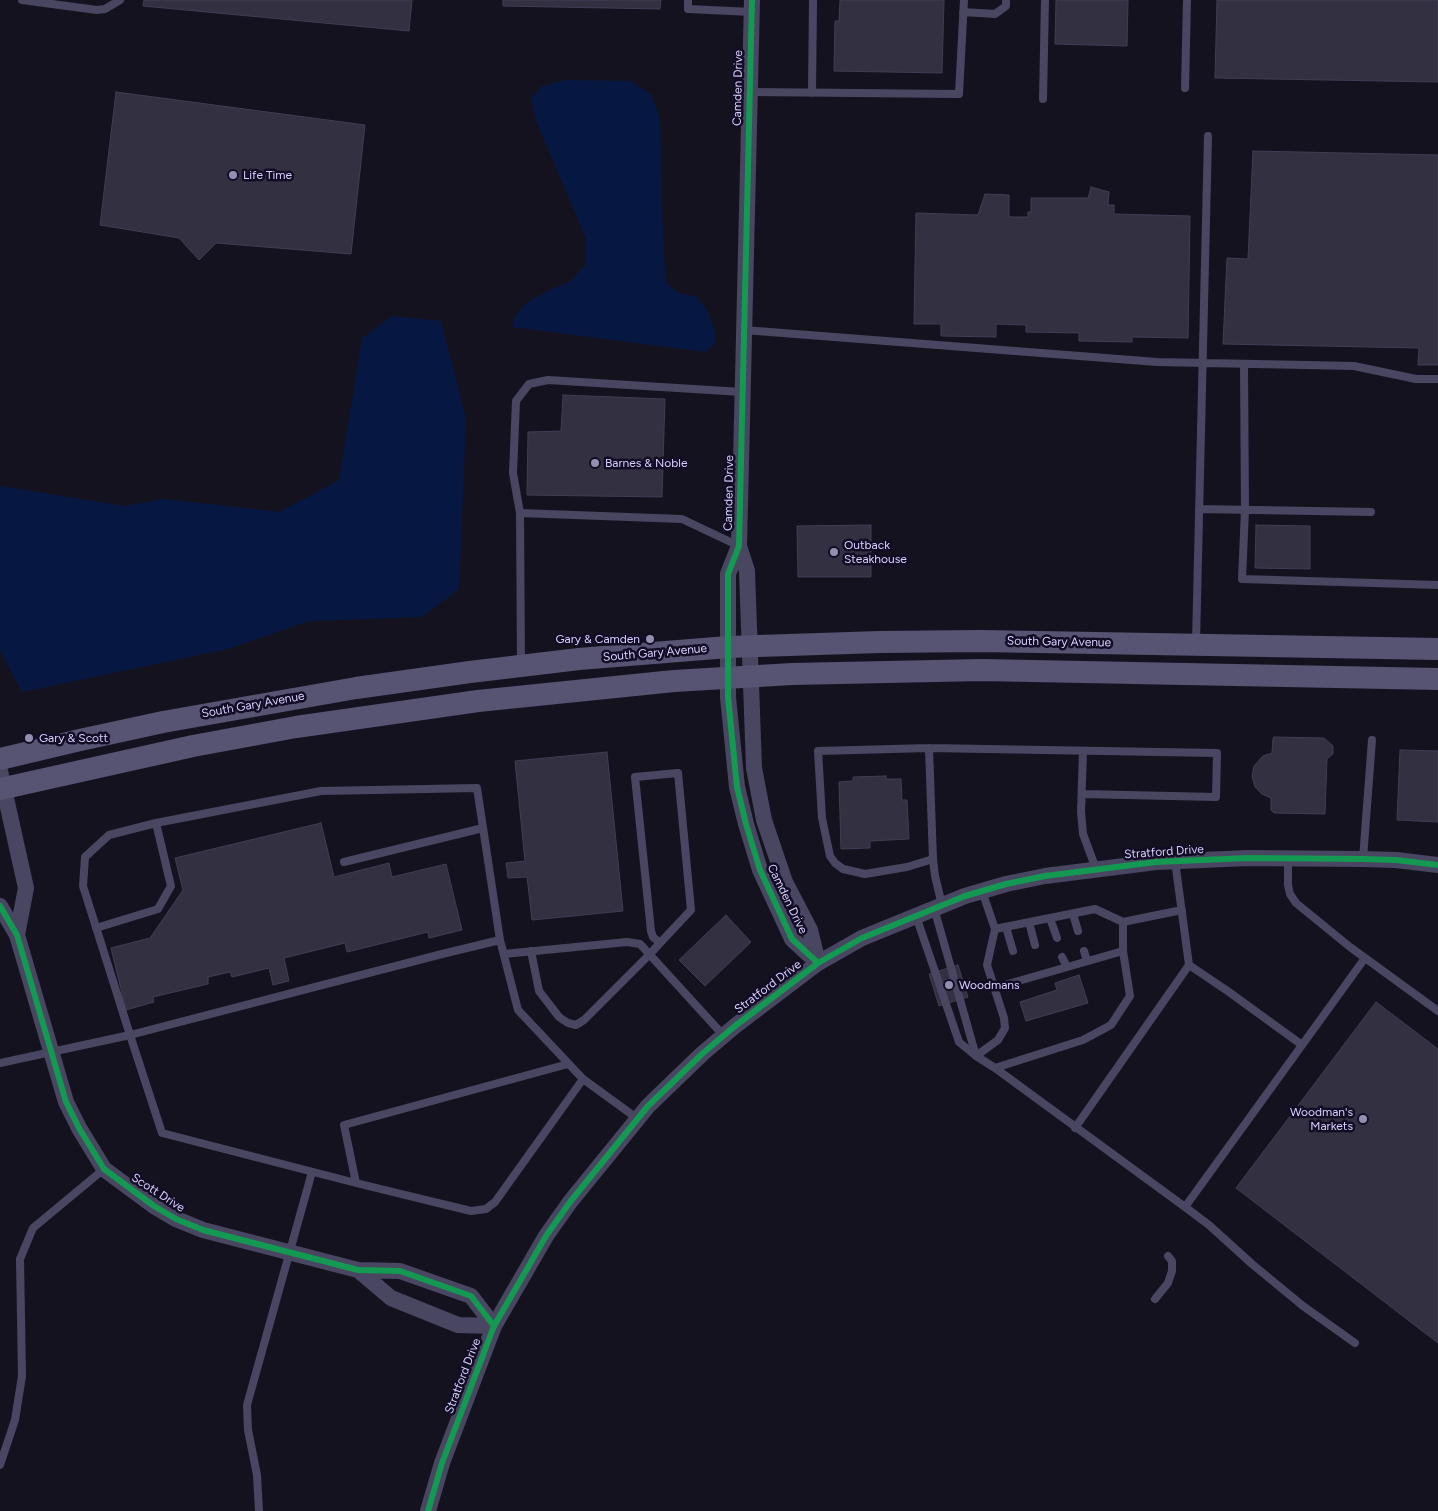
<!DOCTYPE html>
<html>
<head>
<meta charset="utf-8">
<style>
	body { margin:0 }
	canvas { display:block; background:#15121f }
</style>
</head>
<body>
<canvas width="1438" height="1511"></canvas>
<script>
const c = document.querySelector('canvas').getContext('2d');
c.lineJoin = 'round';
function fillPath(path, color) {
  c.fillStyle = color;
  c.fill(path, 'evenodd');
}
function poly(rows) {
  const path = new Path2D();
  for (const r of rows) {
    path.moveTo(r[0], r[1]);
    for (let i = 2; i < r.length; i += 2) path.lineTo(r[i], r[i + 1]);
  }
  return path;
}
function stroke(path, color, width, dash) {
  c.strokeStyle = color;
  c.lineWidth = width;
  c.lineCap = dash ? 'butt' : 'round';
  c.setLineDash(dash || []);
  c.stroke(path);
}
function label(font, color, halo, rows, align = 'center') {
  c.font = font + ' Figtree,sans-serif';
  c.lineWidth = 5;
  c.setLineDash([]);
  c.textBaseline = 'middle';
  c.strokeStyle = halo;
  c.fillStyle = color;
  for (const [text, x, y, turn = 0] of rows) {
    c.save();
    c.translate(x, y);
    c.rotate((+turn || 0) * Math.PI / 180);
    c.textAlign = isNaN(turn) ? turn : align;
    if (halo) c.strokeText(text, 0, 0);
    c.fillText(text, 0, 0);
    c.restore();
  }
}
fillPath(poly([
	[566,80,630,81,651,94,660,118,663,236,666,283,679,293,698,297,709,314,715,332,715,343,706,352,512,327,515,316,526,303,552,289,571,281,586,264,586,238,536,121,531,98,542,86],
	[392,316,441,321,466,419,459,589,422,617,310,621,228,649,22,692,0,651,0,486,124,506,163,499,280,512,339,480,362,338]
]), '#061842');
const building = poly([
	[144,0,412,0,409,31,143,6,144,0],
	[503,0,661,0,660,9,503,6,503,0],
	[840,0,944,0,942,73,834,71,835,21,839,21,840,0],
	[1056,0,1128,0,1127,46,1055,44,1056,0],
	[1217,0,1438,0,1438,82,1215,78,1217,0],
	[116,92,365,125,351,254,216,243,199,260,179,238,100,225,116,92],
	[1253,151,1438,155,1438,365,1418,365,1419,348,1223,344,1227,258,1248,259,1253,151],
	[1091,187,1109,192,1108,205,1114,205,1114,214,1190,216,1188,338,1132,337,1132,342,1079,341,1079,333,1026,332,1026,325,996,324,996,337,941,336,941,324,914,324,916,213,978,215,985,194,1009,195,1009,217,1028,217,1028,212,1031,212,1031,198,1088,198,1091,187],
	[563,395,665,399,662,497,527,495,528,432,561,431,563,395],
	[871,525,871,577,798,577,797,526,871,525],
	[1256,525,1310,526,1310,569,1255,568,1256,525],
	[1274,737,1324,738,1333,746,1333,754,1327,759,1325,814,1274,813,1271,810,1271,798,1262,794,1255,787,1252,776,1254,766,1263,756,1272,753,1273,739,1274,737],
	[1400,750,1438,751,1438,822,1397,820,1400,750],
	[607,752,623,911,532,920,527,877,508,878,506,863,525,861,515,761,607,752],
	[886,776,886,779,901,779,902,800,907,800,909,839,870,841,870,848,841,849,839,782,853,781,853,777,886,776],
	[321,823,334,877,389,863,392,877,446,864,462,930,429,938,428,932,347,952,345,943,284,958,289,981,273,985,269,968,232,977,230,972,208,977,208,984,153,997,154,1002,126,1010,111,948,150,938,183,890,175,858,321,823],
	[726,915,751,942,705,986,679,960,726,915],
	[958,965,968,997,939,1006,929,974,958,965],
	[1079,975,1088,1003,1026,1021,1020,1002,1057,990,1055,983,1079,975],
	[1376,1002,1438,1049,1438,1343,1236,1188,1376,1002]
]);
fillPath(building, '#333042');
stroke(building, '#423c54', 1);
stroke(poly([
	[22,0,97,10,105,9,120,0],
	[688,0,688,9,752,12],
	[963,12,995,14,1006,6,1006,0],
	[1185,88,1187,0],
	[750,92,959,94,964,0],
	[812,93,813,0],
	[1043,99,1045,0],
	[744,330,1157,362,1354,366,1416,379,1438,379],
	[1244,364,1245,510,1242,579,1438,585],
	[1199,509,1371,512],
	[520,513,682,519,739,546],
	[1196,642,1208,136],
	[521,664,520,513,513,473,516,401,529,384,548,380,742,392],
	[929,748,818,751,822,818,830,856,835,863,843,869,865,874,907,867,933,859],
	[1083,751,1081,812,1083,834,1096,869],
	[1288,858,1288,885,1290,894,1296,903,1350,947,1438,1011],
	[1363,859,1372,740],
	[344,862,483,828],
	[982,891,995,929,987,965,1004,1018,1005,1028,998,1040,976,1056,995,1068,1185,1207,1365,958],
	[942,905,935,876,933,859,929,748,1217,753,1216,797,1082,794],
	[934,908,976,1056],
	[1073,914,1078,931],
	[916,916,959,1042,976,1056],
	[1050,918,1057,938],
	[1029,922,1035,945],
	[1006,927,1013,951],
	[96,928,158,909,171,886,156,823],
	[995,929,1095,909,1123,922,1182,910],
	[500,940,442,954,130,1035,83,886,85,857,109,835,156,823,321,791,477,788,500,940,518,1010,583,1079],
	[531,951,539,991,559,1017,568,1023,576,1025,584,1020,650,954,660,943,691,910,678,773,635,777,651,931,653,937,660,943],
	[1084,951,1087,961],
	[504,954,627,942,640,944,724,1036],
	[1062,957,1067,967],
	[1189,965,1229,992,1302,1045],
	[994,988,1123,951],
	[0,1063,130,1035,162,1133,356,1183,471,1211,486,1209,495,1202,583,1079,638,1119],
	[995,1068,1083,1040,1111,1025,1130,996,1123,951,1123,922],
	[1075,1128,1189,965,1175,861],
	[356,1183,344,1125,568,1064],
	[1185,1207,1209,1225,1252,1264,1303,1306,1355,1343],
	[1155,1299,1168,1283,1172,1271,1172,1261,1168,1256],
	[0,1465,15,1420,22,1376,20,1259,33,1228,104,1169],
	[259,1511,257,1475,248,1430,247,1405,312,1172]
]), '#494661', 8);
stroke(poly([
	[752,0,739,546,728,574,728,697,737,787,746,824,760,870,792,939,818,963],
	[739,546,747,571,754,768,764,820,785,882,810,930,818,963],
	[0,771,26,888,17,935],
	[0,906,17,935,66,1102,79,1128,104,1169,154,1206,176,1219,203,1230,358,1270,400,1271,471,1296,494,1326],
	[358,1270,391,1298,458,1325,494,1326],
	[428,1511,442,1463,494,1326,546,1236,570,1202,648,1106,703,1053,735,1026,818,963,862,938,965,896,1006,884,1045,876,1156,862,1248,858,1363,859,1396,860,1438,865]
]), '#494661', 16);
stroke(poly([
	[0,759,80,740,163,722,356,688,470,672,579,659,728,647,880,642,981,641,1438,649],
	[0,789,193,746,296,727,478,701,674,681,792,674,982,670,1438,679]
]), '#565373', 22);
stroke(poly([
	[752,0,739,546,728,574,728,697,737,787,746,824,760,870,792,939,818,963],
	[0,906,17,935,66,1102,79,1128,104,1169,154,1206,176,1219,203,1230,358,1270,400,1271,471,1296,494,1326],
	[428,1511,442,1463,494,1326,546,1236,570,1202,648,1106,703,1053,735,1026,818,963,862,938,965,896,1006,884,1045,876,1156,862,1248,858,1363,859,1396,860,1438,865]
]), '#139951', 6);
for (const [x, y, r, color] of [
	[233,175,5,"#948eb1"],
	[595,463,5,"#948eb1"],
	[834,552,5,"#948eb1"],
	[650,639,5,"#948eb1"],
	[29,738,5,"#948eb1"],
	[949,985,5,"#948eb1"],
	[1363,1119,5,"#948eb1"]
]) {
  const dot = new Path2D();
  dot.arc(x, y, r, 0, 2 * Math.PI);
  c.fillStyle = color;
  c.fill(dot);
  stroke(dot, '#120c25', 2);
}
label('12px', '#d9d1ff', '#120c25', [
	["Camden Drive",738,88,-89],
	["Camden Drive",729,493,-89],
	["South Gary Avenue",1059,642,1],
	["South Gary Avenue",655,653,-5],
	["South Gary Avenue",253,705,-10],
	["Stratford Drive",1164,852,-4],
	["Camden Drive",787,899,64],
	["Stratford Drive",768,987,-37],
	["Scott Drive",158,1193,33],
	["Stratford Drive",463,1376,-69]
]);
label('12px', '#d9d1ff', '#120c25', [
	["Life Time",243,175],
	["Barnes & Noble",605,463],
	["Outback",844,545],
	["Steakhouse",844,559],
	["Gary & Camden",640,639,"right"],
	["Gary & Scott",39,738],
	["Woodmans",959,985],
	["Woodman's",1353,1112,"right"],
	["Markets",1353,1126,"right"]
], 'left');
</script>
</body>
</html>
